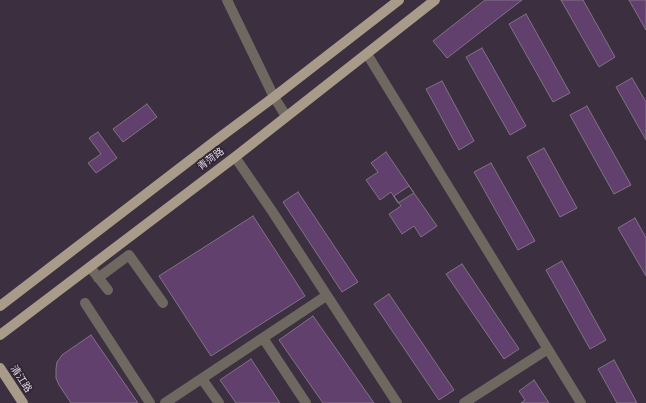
<!DOCTYPE html>
<html>
<head>
<meta charset="utf-8">
<style>
	body { margin:0 }
	canvas { display:block; background:#3c2f3f }
</style>
</head>
<body>
<canvas width="646" height="403"></canvas>
<script>
const c = document.querySelector('canvas').getContext('2d');
c.lineJoin = 'round';
function fillPath(path, color) {
  c.fillStyle = color;
  c.fill(path, 'evenodd');
}
function poly(rows) {
  const path = new Path2D();
  for (const r of rows) {
    path.moveTo(r[0], r[1]);
    for (let i = 2; i < r.length; i += 2) path.lineTo(r[i], r[i + 1]);
  }
  return path;
}
function stroke(path, color, width, dash) {
  c.strokeStyle = color;
  c.lineWidth = width;
  c.lineCap = dash ? 'butt' : 'round';
  c.setLineDash(dash || []);
  c.stroke(path);
}
function label(font, color, halo, rows, align = 'center') {
  c.font = font + ' Quicksand,"Noto Sans SC",sans-serif';
  c.lineWidth = 3.5;
  c.setLineDash([]);
  c.textBaseline = 'middle';
  c.strokeStyle = halo;
  c.fillStyle = color;
  for (const [text, x, y, turn = 0] of rows) {
    c.save();
    c.translate(x, y);
    c.rotate((+turn || 0) * Math.PI / 180);
    c.textAlign = isNaN(turn) ? turn : align;
    if (halo) c.strokeText(text, 0, 0);
    c.fillText(text, 0, 0);
    c.restore();
  }
}
const building = poly([
	[485,0,522,0,447,58,433,41,485,0],
	[561,0,583,0,615,57,599,67,561,0],
	[629,0,646,0,646,30,629,0],
	[526,14,570,93,553,102,509,24,526,14],
	[482,48,526,126,510,135,466,57,482,48],
	[632,78,646,102,646,140,616,87,632,78],
	[442,81,474,141,459,150,426,89,442,81],
	[147,104,157,117,123,142,113,129,147,104],
	[587,106,631,185,614,194,570,115,587,106],
	[98,132,117,158,96,173,88,163,101,154,89,138,98,132],
	[544,148,577,208,560,217,527,157,544,148],
	[386,152,414,193,398,203,391,192,380,200,366,180,378,172,371,163,386,152],
	[491,163,535,241,518,250,474,172,491,163],
	[409,186,437,226,421,237,414,226,402,234,389,214,401,206,394,196,409,186],
	[298,192,358,282,342,292,283,202,298,192],
	[253,216,305,296,211,356,159,276,253,216],
	[635,218,646,238,646,276,618,228,635,218],
	[562,261,606,340,590,349,546,270,562,261],
	[462,264,519,349,504,359,446,274,462,264],
	[389,294,454,390,439,400,374,304,389,294],
	[313,316,374,403,323,403,279,340,313,316],
	[91,335,138,403,71,403,59,385,56,378,56,369,57,362,60,358,62,355,91,335],
	[251,359,280,403,236,403,220,380,251,359],
	[614,360,637,403,617,403,598,369,614,360],
	[534,380,549,403,521,403,525,400,519,391,534,380]
]);
fillPath(building, '#61406d');
stroke(building, '#807285', 1);
stroke(poly([
	[227,0,274,97,286,116],
	[367,54,581,403],
	[235,157,272,211,397,403],
	[90,267,108,290],
	[98,278,129,255,163,303],
	[85,303,150,403],
	[263,338,306,403],
	[202,379,219,403],
	[165,403,326,296],
	[464,403,548,349]
]), '#6f6860', 10);
stroke(poly([
	[0,306,219,138,274,97,399,0],
	[0,335,235,157,435,0],
	[0,368,23,403]
]), '#a99b8a', 10);
label('10px', '#dfd6e1', '#312535', [
	["青菏路",211,159,-37],
	["清江路",21,379,57]
]);
</script>
</body>
</html>
